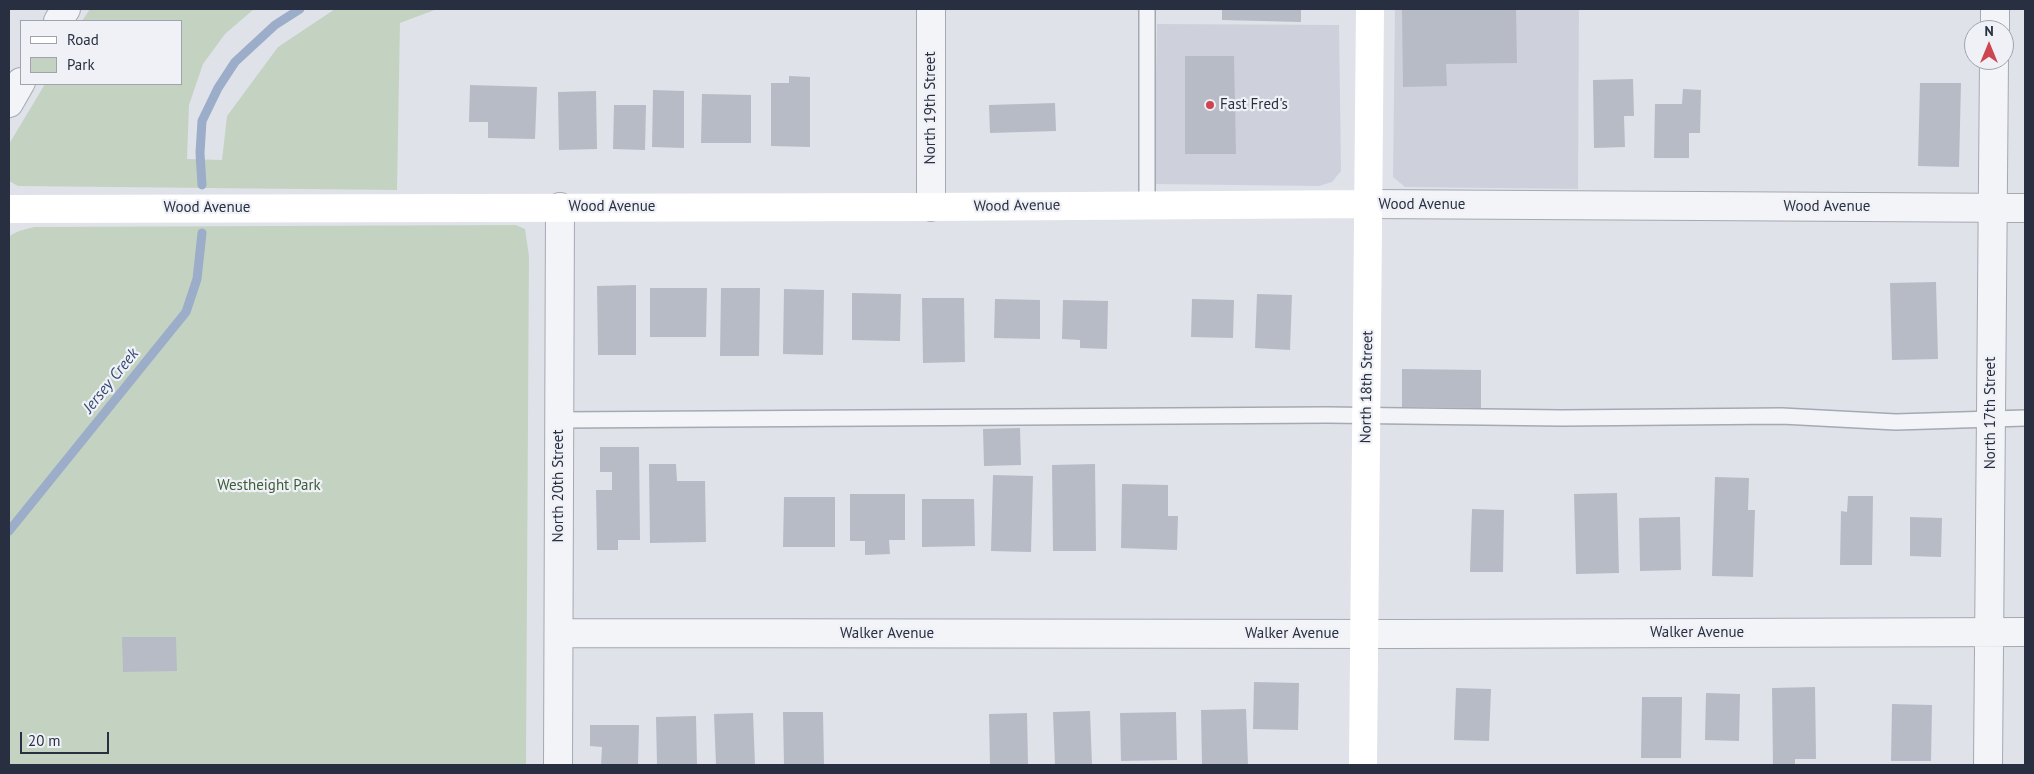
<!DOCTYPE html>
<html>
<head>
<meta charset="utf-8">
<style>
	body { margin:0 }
	#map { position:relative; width:2034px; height:774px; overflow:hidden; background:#e0e2e9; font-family:"PT Sans",sans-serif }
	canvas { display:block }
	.frame { position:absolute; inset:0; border:10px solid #282f40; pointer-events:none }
	.legend { position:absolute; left:20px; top:20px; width:162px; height:65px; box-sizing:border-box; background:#eff1f6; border:1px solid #9fa3ad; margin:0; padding:6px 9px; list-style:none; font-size:15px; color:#282f40 }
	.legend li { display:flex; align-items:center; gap:10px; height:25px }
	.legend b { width:25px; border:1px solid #9fa3ad }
	.north { position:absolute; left:1964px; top:20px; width:50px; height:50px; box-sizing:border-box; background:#eff1f6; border:1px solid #9fa3ad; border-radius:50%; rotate:0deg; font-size:14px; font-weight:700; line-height:20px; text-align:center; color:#282f40 }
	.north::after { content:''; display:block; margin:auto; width:18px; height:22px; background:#cd454e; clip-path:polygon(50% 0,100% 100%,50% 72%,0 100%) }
	.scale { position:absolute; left:20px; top:732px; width:89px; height:22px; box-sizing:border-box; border:2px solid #282f40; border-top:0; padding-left:6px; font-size:15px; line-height:18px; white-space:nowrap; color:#282f40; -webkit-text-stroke:4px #eff1f6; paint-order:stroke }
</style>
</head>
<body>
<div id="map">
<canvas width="2034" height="774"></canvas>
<div class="frame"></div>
<ul class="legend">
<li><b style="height:6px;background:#fff"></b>Road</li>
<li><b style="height:14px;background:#c4d3c1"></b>Park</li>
</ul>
<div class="north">N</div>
<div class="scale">20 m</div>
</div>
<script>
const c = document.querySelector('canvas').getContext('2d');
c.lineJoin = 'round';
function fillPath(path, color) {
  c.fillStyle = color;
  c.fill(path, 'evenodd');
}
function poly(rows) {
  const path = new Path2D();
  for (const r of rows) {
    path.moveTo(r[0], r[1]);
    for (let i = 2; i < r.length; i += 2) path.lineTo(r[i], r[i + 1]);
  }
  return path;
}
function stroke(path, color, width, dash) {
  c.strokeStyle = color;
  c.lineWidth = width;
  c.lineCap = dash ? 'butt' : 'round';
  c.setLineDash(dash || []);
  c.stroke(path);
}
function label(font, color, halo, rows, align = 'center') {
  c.font = font + ' "PT Sans",sans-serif';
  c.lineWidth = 4.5;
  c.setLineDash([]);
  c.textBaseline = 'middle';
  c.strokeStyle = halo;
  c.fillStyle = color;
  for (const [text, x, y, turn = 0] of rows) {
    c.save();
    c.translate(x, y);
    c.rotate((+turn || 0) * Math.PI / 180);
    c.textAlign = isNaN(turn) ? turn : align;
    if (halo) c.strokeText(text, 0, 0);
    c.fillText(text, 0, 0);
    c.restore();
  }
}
fillPath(poly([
	[1395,9,1579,9,1578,189,1405,187,1393,177],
	[1157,24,1339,25,1341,171,1332,182,1319,186,1154,184]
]), '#ced1db');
fillPath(poly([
	[90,9,254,9,225,34,203,64,189,105,187,159,222,160,227,116,278,47,335,9,437,9,400,23,397,190,18,186,9,181,9,144,45,84,181,84,181,21,82,21],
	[516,225,525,229,529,256,526,765,9,765,9,239,11,235,19,231,34,227]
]), '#c4d3c1');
stroke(poly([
	[202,185,200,153,202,121,218,88,235,62,275,25,300,9],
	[9,531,186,312,197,279,202,233]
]), '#9badc9', 9);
fillPath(poly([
	[1222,9,1301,9,1301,22,1222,20],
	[1402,9,1516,9,1517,63,1446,64,1447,86,1403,87],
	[1185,56,1234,56,1236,154,1185,154],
	[789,76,810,77,810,147,771,146,771,83,789,83],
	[1633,79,1634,116,1624,116,1625,147,1594,148,1593,80],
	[1920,83,1961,83,1959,167,1918,166],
	[470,85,537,87,535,139,488,138,488,122,469,122],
	[1683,89,1701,90,1700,133,1689,133,1689,158,1654,158,1655,104,1682,104],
	[653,90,684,91,684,148,652,147],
	[596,91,597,149,559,150,558,92],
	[702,94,751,95,751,143,701,143],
	[1055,103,1056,131,990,133,989,105],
	[614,105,646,105,645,150,613,149],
	[1936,282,1938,359,1892,360,1890,283],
	[636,285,636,355,598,355,597,286],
	[650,288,707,288,706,337,650,337],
	[721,288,760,288,759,356,720,356],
	[784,289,824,290,823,355,783,354],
	[852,293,901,294,900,341,852,340],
	[1257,294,1292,295,1290,350,1255,348],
	[922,298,964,298,965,362,923,363],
	[995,299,1040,300,1040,339,994,338],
	[1192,299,1234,300,1233,338,1191,337],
	[1063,300,1108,301,1107,349,1080,348,1080,340,1062,339],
	[1402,369,1481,370,1481,408,1402,407],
	[1020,428,1021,465,984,466,983,429],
	[600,447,639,447,640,540,618,540,618,550,597,550,596,490,612,490,612,472,600,472],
	[649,464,676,464,677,481,705,481,706,542,650,543],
	[1095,464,1096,551,1053,551,1052,465],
	[993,475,1033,476,1031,552,991,551],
	[1715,477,1749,478,1748,510,1755,510,1753,577,1712,576],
	[1122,484,1168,485,1168,516,1178,516,1177,550,1121,548],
	[1617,493,1619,573,1576,574,1574,494],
	[850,494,905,494,905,540,889,540,890,554,865,555,865,541,850,541],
	[1848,496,1873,496,1872,565,1840,565,1841,511,1847,512],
	[784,497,835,497,835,547,783,547],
	[922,499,974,499,975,546,922,547],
	[1472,509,1504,510,1503,572,1470,572],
	[1680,517,1681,570,1640,571,1639,518],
	[1910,517,1942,518,1941,557,1910,556],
	[122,637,176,637,177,671,123,672],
	[1254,682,1299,683,1298,730,1253,729],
	[1815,687,1816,759,1795,759,1795,765,1773,765,1772,688],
	[1456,688,1491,689,1489,741,1454,740],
	[1706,693,1740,694,1739,741,1705,740],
	[1642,697,1682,697,1681,758,1641,758],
	[1892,704,1932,705,1931,761,1891,761],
	[1246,709,1248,765,1202,765,1201,710],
	[1090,711,1092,765,1055,765,1053,712],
	[783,712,823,712,824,765,784,765],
	[1176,712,1177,760,1121,761,1120,713],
	[753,713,755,765,716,764,714,714],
	[1027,713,1028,765,990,765,989,714],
	[696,716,697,765,657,765,656,717],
	[590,725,639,725,638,765,601,765,602,747,590,746]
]), '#b7bbc5');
const lane = poly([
	[1147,9,1147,205],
	[560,420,1327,415,1562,418,1782,416,1896,422,2025,418]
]);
const street = poly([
	[58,21,66,9],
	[1995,30,1995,9],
	[9,103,21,82],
	[1370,204,2025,208],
	[931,207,931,9],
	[559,633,1403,634,2025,632],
	[558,765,560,207],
	[1988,765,1994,60]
]);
stroke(lane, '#a5a9b3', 18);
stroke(street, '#a5a9b3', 30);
stroke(lane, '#f2f4f7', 15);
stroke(street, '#f2f4f7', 28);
stroke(poly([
	[9,209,931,207,1370,204],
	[1363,765,1370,9]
]), '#fff', 28);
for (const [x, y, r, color] of [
	[1210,105,5,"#cd454e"]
]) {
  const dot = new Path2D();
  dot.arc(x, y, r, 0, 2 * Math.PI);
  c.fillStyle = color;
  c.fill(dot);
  stroke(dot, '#eff1f6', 2);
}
label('15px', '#282f40', '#eff1f6', [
	["Fast Fred's",1220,105]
], 'left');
label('15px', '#282f40', '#eff1f6', [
	["North 19th Street",931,108,-90],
	["Wood Avenue",1422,205],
	["Wood Avenue",1017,206,-1],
	["Wood Avenue",612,207],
	["Wood Avenue",1827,207],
	["Wood Avenue",207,208],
	["North 18th Street",1367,387,-89],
	["North 17th Street",1991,413,-90],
	["North 20th Street",559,486,-90],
	["Walker Avenue",1697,633],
	["Walker Avenue",887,634],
	["Walker Avenue",1292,634]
]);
label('15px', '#3a5c36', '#eff1f6', [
	["Westheight Park",269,486]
]);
label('italic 16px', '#334a74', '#eff1f6', [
	["Jersey Creek",111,381,-51]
]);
</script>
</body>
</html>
